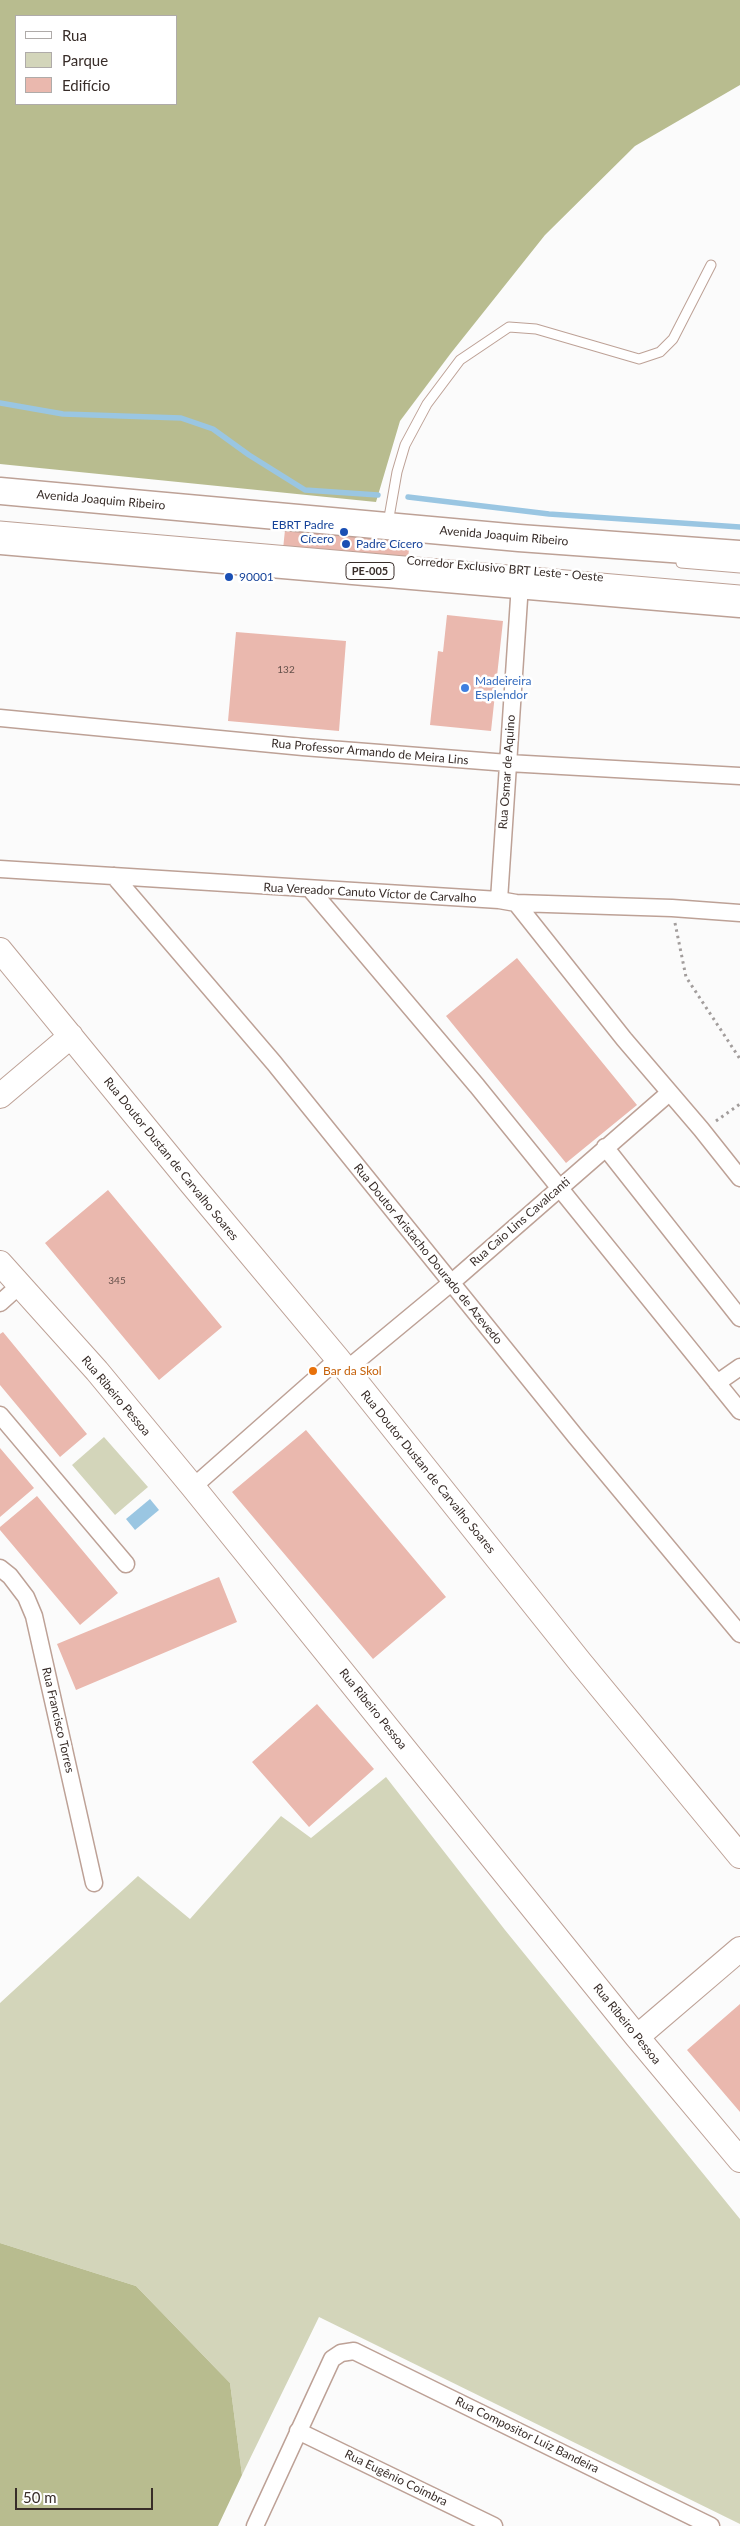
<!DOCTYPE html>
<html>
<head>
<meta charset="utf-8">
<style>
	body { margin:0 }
	#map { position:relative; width:740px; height:2526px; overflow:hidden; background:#fbfbfb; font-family:Lato,sans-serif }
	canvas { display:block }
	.legend { position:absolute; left:15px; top:15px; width:162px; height:90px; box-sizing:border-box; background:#fff; border:1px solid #afaba9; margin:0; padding:6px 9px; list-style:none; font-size:15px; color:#382d29 }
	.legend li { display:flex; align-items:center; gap:10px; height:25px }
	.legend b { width:25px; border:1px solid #afaba9 }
	.scale { position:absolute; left:15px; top:2488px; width:138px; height:22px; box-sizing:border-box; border:2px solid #382d29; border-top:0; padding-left:6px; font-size:15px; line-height:18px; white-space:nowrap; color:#382d29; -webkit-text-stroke:4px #fff; paint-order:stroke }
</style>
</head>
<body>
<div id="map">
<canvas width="740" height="2526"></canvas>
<ul class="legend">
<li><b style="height:6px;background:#fff"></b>Rua</li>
<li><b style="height:14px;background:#d3d5ba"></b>Parque</li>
<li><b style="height:14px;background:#eab8ae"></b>Edifício</li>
</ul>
<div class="scale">50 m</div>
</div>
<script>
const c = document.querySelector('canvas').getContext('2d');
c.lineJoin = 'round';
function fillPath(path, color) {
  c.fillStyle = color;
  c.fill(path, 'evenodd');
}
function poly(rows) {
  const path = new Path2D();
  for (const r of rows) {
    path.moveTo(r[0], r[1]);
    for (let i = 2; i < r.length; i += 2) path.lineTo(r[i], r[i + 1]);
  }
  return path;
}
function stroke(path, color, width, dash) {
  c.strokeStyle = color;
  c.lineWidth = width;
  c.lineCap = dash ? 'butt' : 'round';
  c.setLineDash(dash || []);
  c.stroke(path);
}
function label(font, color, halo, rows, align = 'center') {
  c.font = font + ' Lato,sans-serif';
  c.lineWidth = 5;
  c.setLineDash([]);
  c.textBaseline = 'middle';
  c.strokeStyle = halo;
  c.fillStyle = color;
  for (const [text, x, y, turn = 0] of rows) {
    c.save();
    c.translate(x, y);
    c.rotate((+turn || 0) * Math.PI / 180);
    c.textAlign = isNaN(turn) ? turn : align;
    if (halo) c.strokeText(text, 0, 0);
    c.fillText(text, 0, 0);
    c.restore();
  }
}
fillPath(poly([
	[104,1437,148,1487,115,1515,72,1465],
	[386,1777,505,1930,740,2219,740,2524,319,2317,242,2475,230,2383,136,2286,0,2243,0,2003,138,1876,190,1919,281,1816,311,1838]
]), '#d3d5ba');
fillPath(poly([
	[0,0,740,0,740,85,635,146,545,235,451,353,400,421,376,502,0,464],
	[176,16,176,104,16,104,16,16],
	[0,2243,136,2286,230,2383,242,2475,218,2526,0,2526]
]), '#b8bc8f');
fillPath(poly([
	[150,1499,159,1510,135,1530,126,1519]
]), '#9ac6e2');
stroke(poly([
	[0,403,63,414,181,418,213,429,249,455,305,490,378,495],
	[408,497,549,514,740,527]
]), '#9ac6e2', 5.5);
fillPath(poly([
	[285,530,410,539,408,559,283,549],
	[447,615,503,621,491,731,430,725,438,651,443,652],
	[236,632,346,641,339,731,228,721],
	[517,958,637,1105,566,1163,446,1016],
	[108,1190,222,1327,159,1380,45,1243],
	[3,1332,87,1434,60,1457,0,1385,0,1334],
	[306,1430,446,1597,373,1659,232,1492],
	[0,1448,34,1488,0,1517],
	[37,1496,118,1593,80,1625,0,1530,0,1527],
	[219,1577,237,1622,76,1690,57,1644],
	[317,1704,374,1769,309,1827,252,1762],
	[740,2004,740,2112,687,2050]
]), '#eab8ae');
const lane = poly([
	[388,523,397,472,405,445,427,404,460,360,509,327,536,329,639,359,660,352,673,339,711,265],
	[0,526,740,590],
	[681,563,740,568]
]);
const street = poly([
	[0,718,303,747,508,763,740,776],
	[0,869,499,900,516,903,672,908,740,913],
	[114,876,274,1063,576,1437,740,1634],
	[311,890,477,1086,740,1411],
	[499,900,520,584],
	[516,903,624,1039,701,1129,740,1178],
	[605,1147,740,1318],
	[0,1303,19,1286],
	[346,1370,451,1283,669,1093],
	[717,1383,740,1367],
	[0,1415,126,1564],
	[193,1487,338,1359],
	[0,1568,10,1576,26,1597,34,1616,94,1883],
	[298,2431,494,2526],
	[255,2526,332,2359,341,2353,354,2351,711,2526]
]);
const secondary = poly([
	[0,950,190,1182,338,1359,580,1662,740,1856],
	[0,1096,71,1036],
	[0,1263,97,1371,193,1487,637,2037,740,2160],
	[637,2037,740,1949]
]);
const primary = poly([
	[0,491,519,538,740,554],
	[0,541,740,604]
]);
stroke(lane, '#bda196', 11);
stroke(street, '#bda196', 19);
stroke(secondary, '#bda196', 26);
stroke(primary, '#bda196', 29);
stroke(poly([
	[675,923,686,977,740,1059],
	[716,1121,740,1104]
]), '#a29d9c', 3, [2.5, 4]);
stroke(lane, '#fff', 9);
stroke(street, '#fff', 16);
stroke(secondary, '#fff', 24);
stroke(primary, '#fff', 26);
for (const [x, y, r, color] of [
	[344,532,5,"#1a4fb4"],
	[346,544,5,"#1a4fb4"],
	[229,577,5,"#1a4fb4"],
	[465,688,5,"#3f7fe0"],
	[313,1371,5,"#e8710a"]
]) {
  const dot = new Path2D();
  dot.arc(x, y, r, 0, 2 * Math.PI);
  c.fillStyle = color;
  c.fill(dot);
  stroke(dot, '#fff', 2);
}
label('10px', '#64504a', null, [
	["132",286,670],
	["345",117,1281]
]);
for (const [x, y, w] of [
	[370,571,48]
]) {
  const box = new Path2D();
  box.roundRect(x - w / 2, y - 8.5, w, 17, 4);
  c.fillStyle = '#fff';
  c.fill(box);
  stroke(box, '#382d29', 1);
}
label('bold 11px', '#382d29', null, [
	["PE-005",370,571]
]);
label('12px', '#382d29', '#fff', [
	["Avenida Joaquim Ribeiro",101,500,5],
	["Avenida Joaquim Ribeiro",504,536,5],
	["Corredor Exclusivo BRT Leste - Oeste",505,569,5],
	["Rua Professor Armando de Meira Lins",370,752,5],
	["Rua Osmar de Aquino",507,772,-86],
	["Rua Vereador Canuto Víctor de Carvalho",370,893,3],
	["Rua Doutor Dustan de Carvalho Soares",171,1159,51],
	["Rua Caio Lins Cavalcanti",520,1222,-41],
	["Rua Doutor Aristacho Dourado de Azevedo",428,1254,51],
	["Rua Ribeiro Pessoa",116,1396,50],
	["Rua Doutor Dustan de Carvalho Soares",428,1472,51],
	["Rua Ribeiro Pessoa",373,1709,51],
	["Rua Francisco Torres",58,1720,77],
	["Rua Ribeiro Pessoa",627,2024,51],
	["Rua Compositor Luiz Bandeira",527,2435,26],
	["Rua Eugênio Coimbra",396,2478,26]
]);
label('12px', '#164399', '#fff', [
	["EBRT Padre",334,525,"right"],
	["Cícero",334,539,"right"],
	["Padre Cícero",356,544],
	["90001",239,577]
], 'left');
label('12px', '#366cbe', '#fff', [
	["Madeireira",475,681],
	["Esplendor",475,695]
], 'left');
label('12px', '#c56008', '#fff', [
	["Bar da Skol",323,1371]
], 'left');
</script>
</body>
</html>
